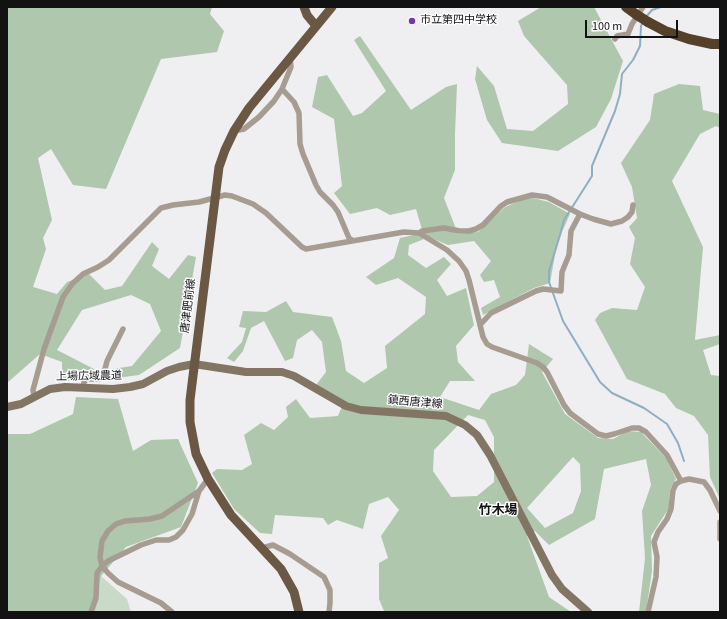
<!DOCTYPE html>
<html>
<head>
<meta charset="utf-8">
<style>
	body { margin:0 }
	#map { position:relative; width:727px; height:619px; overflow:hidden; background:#efeff1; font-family:"Source Sans 3",sans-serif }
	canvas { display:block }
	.frame { position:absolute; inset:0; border:8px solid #121213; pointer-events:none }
	.scale { position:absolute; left:585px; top:20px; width:93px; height:18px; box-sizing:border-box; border:2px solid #121213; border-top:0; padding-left:5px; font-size:12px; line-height:14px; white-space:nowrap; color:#121213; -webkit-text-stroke:3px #fcfcff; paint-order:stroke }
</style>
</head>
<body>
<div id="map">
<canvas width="727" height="619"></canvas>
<div class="frame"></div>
<div class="scale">100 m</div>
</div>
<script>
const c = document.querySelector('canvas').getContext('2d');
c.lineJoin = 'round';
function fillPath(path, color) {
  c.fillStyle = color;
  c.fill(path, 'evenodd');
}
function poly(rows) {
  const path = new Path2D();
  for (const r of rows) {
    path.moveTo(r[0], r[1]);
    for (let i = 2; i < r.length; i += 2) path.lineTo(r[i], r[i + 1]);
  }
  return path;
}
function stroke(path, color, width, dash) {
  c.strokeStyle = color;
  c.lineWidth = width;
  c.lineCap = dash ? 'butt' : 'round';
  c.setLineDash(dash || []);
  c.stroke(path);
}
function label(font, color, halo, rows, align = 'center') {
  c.font = font + ' "Source Sans 3","Noto Sans JP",sans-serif';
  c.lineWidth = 3;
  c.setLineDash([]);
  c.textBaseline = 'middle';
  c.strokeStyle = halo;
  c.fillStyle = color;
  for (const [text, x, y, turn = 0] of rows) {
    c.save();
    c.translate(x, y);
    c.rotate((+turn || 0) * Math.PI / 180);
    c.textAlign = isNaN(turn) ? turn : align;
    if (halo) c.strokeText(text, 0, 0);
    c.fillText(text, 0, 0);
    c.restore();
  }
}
fillPath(poly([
	[101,576,127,599,131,612,94,612]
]), '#c9dac8');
fillPath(poly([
	[7,7,212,7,210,14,224,31,217,52,161,59,106,189,73,185,51,149,38,158,52,220,43,238,46,249,33,287,57,294,67,282,89,274,105,290,122,286,152,242,159,249,152,266,169,279,188,255,196,257,180,348,139,375,109,379,112,369,132,366,161,331,150,304,131,295,82,310,57,350,94,369,89,381,62,381,62,362,40,354,7,383],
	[541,7,594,7,623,61,611,99,596,127,558,151,502,143,487,120,475,79,477,66,494,86,507,129,533,131,568,104,567,85,524,36,518,21],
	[360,36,411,110,446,87,457,84,455,134,455,170,444,198,458,234,478,232,505,207,529,197,549,202,570,214,557,243,550,283,534,288,483,315,481,308,500,297,494,280,484,282,480,275,491,261,474,241,448,245,429,237,409,245,408,255,426,268,444,257,451,264,437,280,447,296,466,288,474,325,456,346,458,362,475,381,450,381,440,397,479,410,491,394,516,385,525,375,529,344,553,359,542,372,565,414,598,438,613,439,628,431,641,432,666,458,676,479,670,489,669,508,651,536,652,571,646,612,639,612,645,558,642,511,651,485,646,459,604,469,595,519,549,545,535,531,527,536,549,597,571,612,383,612,384,611,379,599,379,563,388,558,381,536,399,510,388,497,369,504,363,529,337,520,328,525,323,518,275,515,272,534,260,533,234,509,212,473,217,469,242,470,252,464,244,435,261,423,274,430,288,417,286,407,296,399,310,418,338,416,343,404,316,385,326,372,322,342,312,330,297,340,293,358,285,361,264,321,251,328,243,351,234,362,227,358,242,342,246,328,239,327,243,311,266,312,286,301,293,312,332,317,341,341,346,371,364,383,387,368,385,346,425,314,426,297,398,278,376,285,366,277,394,258,400,238,423,233,416,209,390,215,377,208,350,214,334,193,342,186,334,119,312,107,318,77,327,75,353,116,362,113,386,91,354,40],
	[468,415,485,420,494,437,494,482,477,496,451,497,433,471,434,450],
	[573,457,580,464,581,491,573,513,545,528,527,508],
	[679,84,700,86,703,110,720,114,720,128,716,126,700,134,672,181,703,247,695,340,720,335,720,344,703,350,711,375,720,376,720,499,710,477,708,435,694,416,676,408,665,394,627,379,595,320,600,313,612,308,637,310,645,287,630,264,635,238,629,227,637,218,632,187,621,163,650,120,654,94],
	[76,397,118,399,133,451,151,440,178,439,198,483,181,527,126,547,101,576,94,612,7,612,7,434,30,434,73,414]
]), '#aec7ad');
stroke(poly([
	[646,17,652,10,661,7],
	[643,22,641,26,640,46,633,60,622,74,620,94,615,111,592,166,592,176,564,220,560,235,549,271,549,282,563,321,600,382,612,393,644,408,667,424,678,443,684,461]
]), '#8eaec3', 2);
stroke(poly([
	[615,39,617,36,628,34,632,24,643,7],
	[290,57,291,67,282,89,294,102,299,113,300,144,303,154,316,185,320,192,333,205,338,212,349,238,352,240],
	[234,131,244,129,259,117,274,101,282,89],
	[419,233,422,231,444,228,460,231,469,231,476,229,483,225,501,206,507,202,532,195,547,197,580,214,593,219,611,224,622,221,628,217,632,212,633,205],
	[480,325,491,313,536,291,543,289,561,291,562,272,569,255,571,231,580,214],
	[83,388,84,382,87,379,99,379,103,377,107,361,123,329],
	[34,396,33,390,44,349,63,297,72,284,83,274,98,267,109,260,161,208,173,205,199,202,225,195,232,196,253,204,266,213,302,247,306,249,404,232,419,233,447,250,459,261,466,271,469,280,483,337,487,344,492,347,537,363,543,367,547,372,564,405,570,413,598,434,606,436,614,434,632,428,639,428,646,432,667,455,681,481],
	[720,522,720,539],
	[262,548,273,545,290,554,324,577,330,590,330,603,329,612],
	[91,612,96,598,97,573,102,566,108,561,141,545,156,540,169,540,176,537,183,530,192,514,199,491],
	[172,612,161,603,118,582,108,573,102,566,100,557,102,541,108,531,116,524,125,521,150,519,162,516,199,491,208,479],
	[648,612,656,577,657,557,654,542,658,532,667,519,671,509,673,490,676,484,681,481,689,479,704,482,710,490,720,511]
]), '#a79c91', 5.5);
stroke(poly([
	[7,407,21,404,50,389,65,387,113,389,130,387,143,384,167,371,179,367,194,364,246,372,282,372,294,376,346,406,361,410,446,416,465,425,477,435,490,455,552,575,562,589,588,612]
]), '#837564', 8);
stroke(poly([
	[304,7,307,15,316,26],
	[299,612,294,592,281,569,231,515,208,479,196,454,190,422,190,400,219,167,225,150,234,131,249,108,332,7]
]), '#6a5844', 9);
stroke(poly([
	[626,7,637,15],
	[648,22,665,31,689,39,712,44,720,44]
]), '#554129', 10);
stroke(poly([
	[637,15,648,22]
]), '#554129', 10);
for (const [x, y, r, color] of [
	[412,21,4,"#7439af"]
]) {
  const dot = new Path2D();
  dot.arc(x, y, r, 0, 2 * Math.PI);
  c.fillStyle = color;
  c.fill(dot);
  stroke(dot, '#fcfcff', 1.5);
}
label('11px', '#121213', '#fcfcff', [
	["市立第四中学校",420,21]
], 'left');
label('11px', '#121213', '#fcfcff', [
	["唐津肥前線",189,306,-83],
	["上場広域農道",89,377,-1],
	["鎮西唐津線",415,403,5]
]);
label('bold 13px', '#121213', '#fcfcff', [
	["竹木場",498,511]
]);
</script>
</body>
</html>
